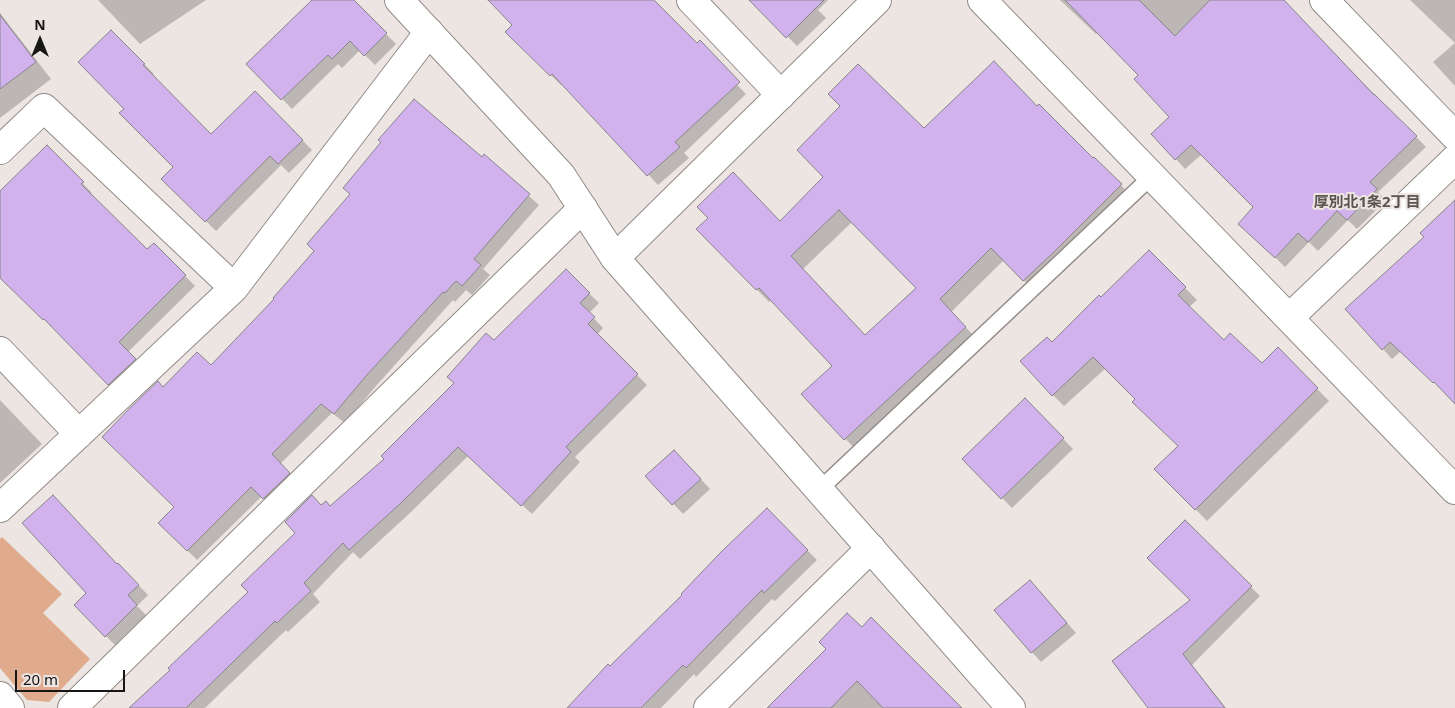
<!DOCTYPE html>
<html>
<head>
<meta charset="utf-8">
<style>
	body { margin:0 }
	#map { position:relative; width:1455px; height:708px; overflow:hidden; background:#ece5e1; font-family:"Noto Sans",sans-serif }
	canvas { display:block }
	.north { position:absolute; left:15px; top:15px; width:50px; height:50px; -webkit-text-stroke:4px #ece5e1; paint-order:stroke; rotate:0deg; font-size:14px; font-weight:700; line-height:20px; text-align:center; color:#181615 }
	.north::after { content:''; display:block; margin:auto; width:18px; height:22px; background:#181615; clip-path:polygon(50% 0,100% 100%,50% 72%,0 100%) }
	.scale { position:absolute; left:15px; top:670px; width:110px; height:22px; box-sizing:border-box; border:2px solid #181615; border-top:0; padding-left:6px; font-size:15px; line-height:18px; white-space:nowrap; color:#181615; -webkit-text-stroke:4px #ece5e1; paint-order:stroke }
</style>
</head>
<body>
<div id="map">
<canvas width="1455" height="708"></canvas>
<div class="north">N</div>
<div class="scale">20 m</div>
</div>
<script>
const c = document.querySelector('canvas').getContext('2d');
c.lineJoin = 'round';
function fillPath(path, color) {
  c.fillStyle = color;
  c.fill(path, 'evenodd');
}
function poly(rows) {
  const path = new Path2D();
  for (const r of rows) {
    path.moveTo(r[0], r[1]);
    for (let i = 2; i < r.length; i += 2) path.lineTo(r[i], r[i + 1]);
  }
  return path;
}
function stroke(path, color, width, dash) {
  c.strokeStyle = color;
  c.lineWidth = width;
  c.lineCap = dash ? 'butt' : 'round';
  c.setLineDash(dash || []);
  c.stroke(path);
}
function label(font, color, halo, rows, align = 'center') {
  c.font = font + ' "Noto Sans","Noto Sans JP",sans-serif';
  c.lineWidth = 4;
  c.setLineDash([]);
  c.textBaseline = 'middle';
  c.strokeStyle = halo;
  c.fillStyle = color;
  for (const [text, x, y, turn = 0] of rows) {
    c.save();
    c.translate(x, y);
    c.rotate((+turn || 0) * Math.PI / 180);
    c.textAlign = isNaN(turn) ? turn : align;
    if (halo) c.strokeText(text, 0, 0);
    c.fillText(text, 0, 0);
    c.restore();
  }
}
fillPath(poly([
	[2,537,62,594,43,613,90,659,49,702,27,700,0,668,0,539]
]), '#e0ab8d');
fillPath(poly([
	[98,0,206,0,140,44],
	[314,0,352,0,396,44,375,65,360,50,342,68,338,64,292,109,248,64],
	[489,0,653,0,746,94,684,153,689,158,658,185,563,83,561,85,507,32,514,25],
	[751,0,828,0,818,10,826,18,797,46],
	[1060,0,1282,0,1426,147,1378,192,1386,200,1357,229,1348,220,1318,251,1309,242,1285,267,1250,233,1255,207,1202,154,1185,169,1176,159,1171,117,1140,75,1098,32,1096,34],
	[1410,0,1455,0,1455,86,1433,62,1455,43],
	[0,13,51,79,0,118],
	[111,31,154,74,152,76,211,135,255,93,312,150,289,173,281,165,216,231,163,179,175,167,126,109],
	[1037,107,1093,160,1094,159,1134,198,1036,293,1004,260,951,312,978,340,858,452,803,394,834,366,772,299,769,302,698,229,780,222,924,130],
	[852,222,918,288,866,336,803,269],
	[47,146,92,193,90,195,147,251,154,244,195,286,128,352,145,369,118,394,55,328,54,329,0,277,0,193],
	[484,156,539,205,483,269,490,275,472,295,466,290,455,302,453,300,376,386,345,423,332,413,280,464,299,483,274,508,262,496,197,560,160,523,176,508,163,388,211,367],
	[1455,202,1455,402,1401,351,1392,359,1383,349,1426,237],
	[1149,252,1197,300,1189,307,1224,342,1262,365,1278,349,1329,401,1207,521,1156,469,1179,446,1137,399,1106,368,1064,406,1053,395,1052,343,1101,298],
	[566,271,599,303,589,313,603,328,597,335,647,385,575,457,580,462,532,514,468,456,411,512,360,559,353,552,313,594,320,602,288,632,286,630,205,708,131,708,250,592,297,533,322,507,331,508,386,459,494,342],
	[0,400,42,444,0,483],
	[1025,400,1073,449,1012,508,964,459],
	[684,461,710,489,683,514,647,476],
	[767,510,817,560,775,601,772,599,696,677,694,674,661,708,568,708,610,668],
	[1185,522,1260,596,1192,665,1226,708,1150,708,1191,600],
	[118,564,148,595,137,606,146,615,115,645,75,605],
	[1040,591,1076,633,1041,662,1032,652],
	[827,649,960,708,769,708]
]), '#0003');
const building = poly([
	[312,0,354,0,387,33,364,56,350,41,332,59,328,55,281,100,246,64,312,0],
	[488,0,654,0,697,43,700,40,740,82,675,142,680,147,647,176,552,74,550,76,505,32,512,25,488,0],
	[749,0,824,0,786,38,749,0],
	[1065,0,1139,0,1175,36,1210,0,1284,0,1374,95,1374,94,1417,136,1370,182,1377,189,1347,220,1337,211,1308,242,1298,233,1275,258,1238,224,1253,207,1191,145,1175,160,1151,134,1169,117,1134,79,1138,75,1065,0],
	[0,15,36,62,0,89,0,15],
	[111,30,145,64,143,65,211,134,255,91,303,140,278,164,270,156,205,222,161,179,173,167,119,113,124,109,78,62,111,30],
	[994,61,1037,106,1039,104,1093,158,1094,157,1122,184,1055,251,1023,281,991,248,940,299,966,327,844,440,801,394,832,366,759,288,756,290,696,229,708,218,697,207,733,172,780,221,823,177,797,150,840,106,828,94,858,64,924,128,994,61],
	[839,210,916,288,865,335,791,256,839,210],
	[414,99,482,157,484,154,530,194,474,259,481,265,462,286,456,281,445,293,443,292,366,376,334,414,321,404,272,454,290,473,263,499,251,487,187,551,158,523,174,507,102,437,130,408,158,381,163,387,197,352,211,365,274,299,273,298,314,251,307,244,350,194,343,188,381,142,378,140,414,99],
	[47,145,84,182,81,184,147,249,154,243,186,275,119,342,136,359,108,385,44,319,43,320,0,278,0,191,47,145],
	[1455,200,1455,404,1434,382,1433,383,1390,342,1382,350,1345,309,1424,237,1420,233,1455,200],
	[1149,250,1186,287,1178,295,1224,340,1230,333,1262,363,1278,347,1318,388,1195,510,1154,469,1178,446,1132,402,1135,399,1093,357,1052,396,1020,361,1047,337,1052,342,1099,295,1101,297,1149,250],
	[566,269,590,293,580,303,595,317,588,324,638,374,566,447,571,452,521,506,458,447,401,503,349,550,343,543,304,583,311,591,277,623,275,621,186,708,129,708,170,670,168,668,248,592,241,585,295,533,285,522,312,495,321,505,326,501,330,506,384,459,381,456,454,383,447,377,486,333,494,340,566,269],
	[1025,398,1064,438,1001,499,962,459,1025,398],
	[674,450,701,479,672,505,645,476,674,450],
	[53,495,117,564,118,563,139,585,128,595,137,605,105,637,74,605,86,593,22,523,53,495],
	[767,508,808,550,764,593,762,590,686,668,683,665,641,708,567,708,608,664,610,666,682,595,681,594,721,552,767,508],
	[1185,520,1252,586,1183,654,1225,708,1148,708,1112,661,1190,600,1147,558,1185,520],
	[1030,580,1067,623,1031,653,994,610,1030,580],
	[847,613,862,627,871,617,962,708,883,708,857,681,831,708,767,708,826,649,819,642,847,613]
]);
fillPath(building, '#d2b2ed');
stroke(building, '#88858a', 1);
const service = poly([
	[819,490,1152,176]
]);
const minor = poly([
	[691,0,781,95],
	[982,0,1455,490],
	[1324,0,1455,136],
	[0,150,44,108,234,288],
	[615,258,877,0],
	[1289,318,1455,159],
	[0,351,79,434],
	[0,508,234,288,429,32],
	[0,696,10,708],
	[72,708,583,208],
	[708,708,871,548]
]);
const tertiary = poly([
	[399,0,561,175,615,258,1011,708]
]);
stroke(service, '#918b88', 18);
stroke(minor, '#918b88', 30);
stroke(tertiary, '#918b88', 30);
stroke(service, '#fff', 15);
stroke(minor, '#fff', 28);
stroke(tertiary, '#fff', 28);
label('bold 15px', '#5b5552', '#ece5e1', [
	["厚別北1条2丁目",1367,203]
]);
</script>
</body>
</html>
